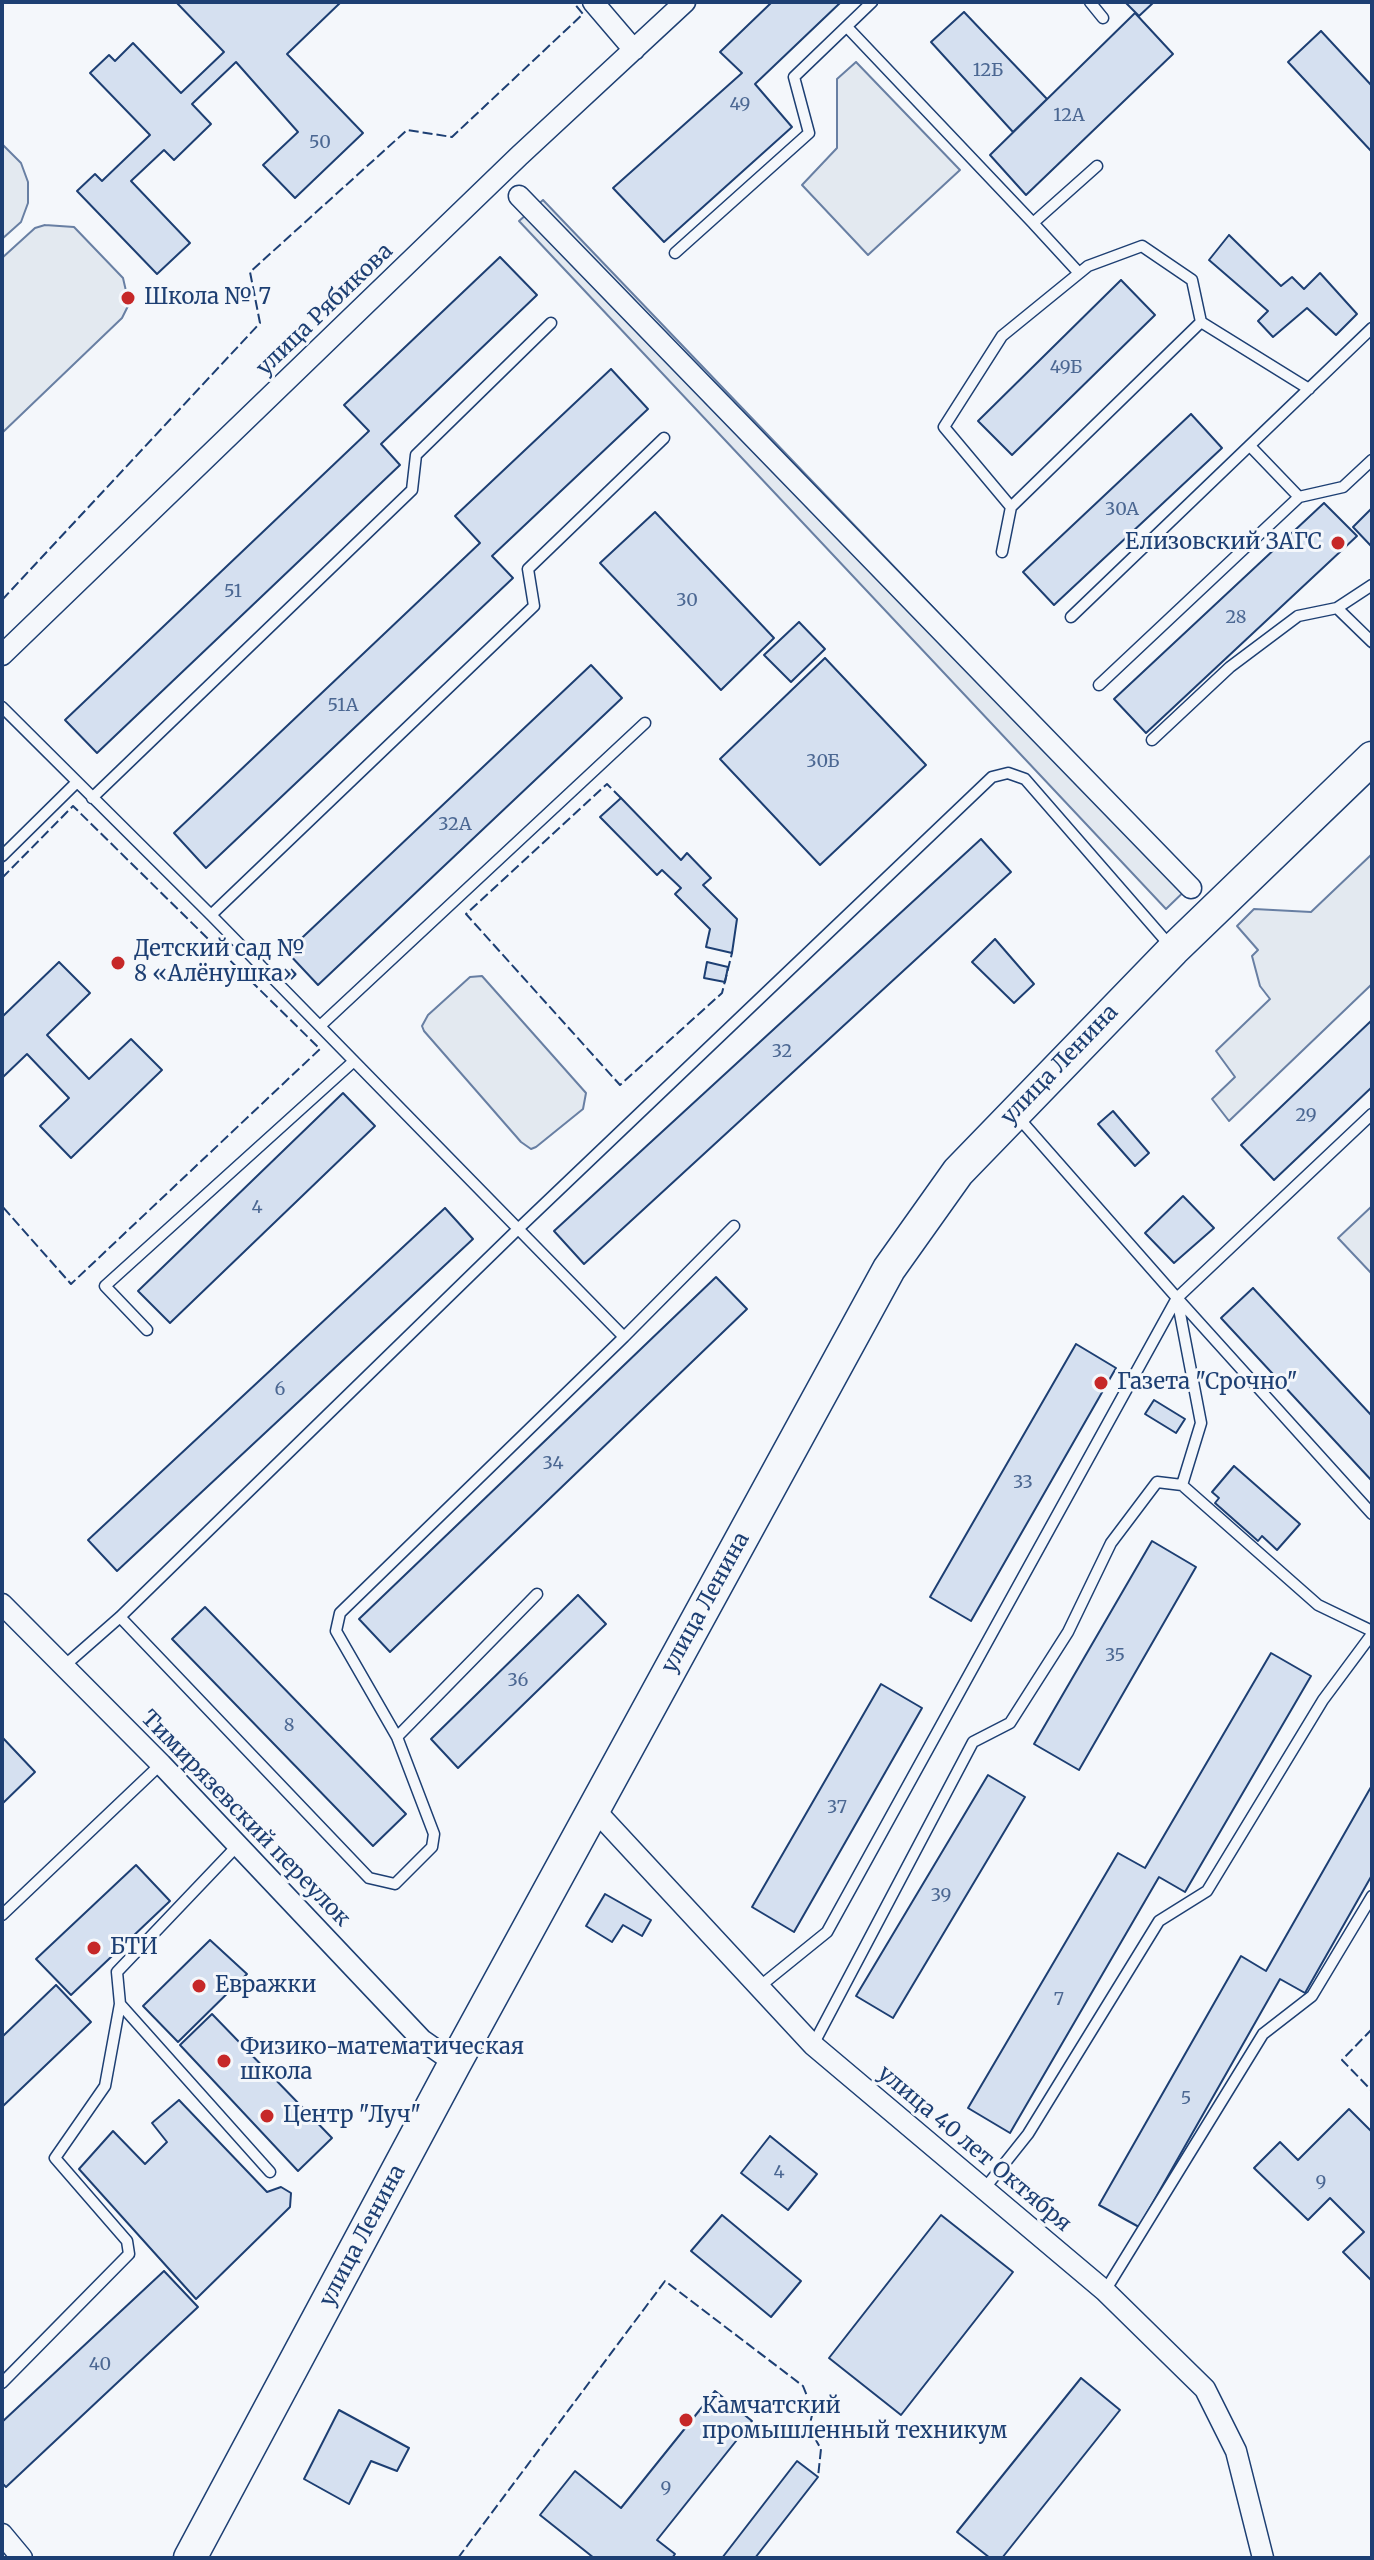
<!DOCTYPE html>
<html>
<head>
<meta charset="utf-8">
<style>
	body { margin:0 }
	#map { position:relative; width:1374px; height:2560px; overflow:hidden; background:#f4f7fb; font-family:Merriweather,serif }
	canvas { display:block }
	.frame { position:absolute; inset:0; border:4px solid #1d3f73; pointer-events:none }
</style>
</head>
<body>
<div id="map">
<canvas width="1374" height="2560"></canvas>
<div class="frame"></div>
</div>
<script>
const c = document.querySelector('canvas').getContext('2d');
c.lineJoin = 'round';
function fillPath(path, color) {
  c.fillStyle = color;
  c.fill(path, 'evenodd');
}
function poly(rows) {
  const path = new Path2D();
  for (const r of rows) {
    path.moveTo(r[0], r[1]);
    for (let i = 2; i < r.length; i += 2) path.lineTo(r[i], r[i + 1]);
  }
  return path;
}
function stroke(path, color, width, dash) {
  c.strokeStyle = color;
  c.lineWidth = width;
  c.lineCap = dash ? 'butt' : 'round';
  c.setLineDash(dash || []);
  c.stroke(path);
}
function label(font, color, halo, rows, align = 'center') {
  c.font = font + ' Merriweather,serif';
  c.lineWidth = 6;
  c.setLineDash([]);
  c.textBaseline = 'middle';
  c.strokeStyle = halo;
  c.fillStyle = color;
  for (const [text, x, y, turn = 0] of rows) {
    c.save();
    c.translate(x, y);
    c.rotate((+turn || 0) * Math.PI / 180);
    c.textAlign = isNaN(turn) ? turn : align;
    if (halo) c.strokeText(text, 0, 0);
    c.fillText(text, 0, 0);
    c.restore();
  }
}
const green = poly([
	[856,62,960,170,868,255,802,185,837,148,837,79,856,62],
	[2,144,21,163,28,182,28,203,21,222,2,239,2,144],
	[543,200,1195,881,1166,909,519,221,543,200],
	[45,225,74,227,123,278,129,304,122,318,2,433,2,258,35,228,45,225],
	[1372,854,1372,984,1229,1121,1212,1099,1235,1077,1216,1051,1270,999,1260,986,1252,956,1258,950,1237,926,1254,909,1311,912,1372,854],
	[482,976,586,1093,583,1109,536,1147,531,1149,521,1142,424,1031,422,1026,428,1015,470,977,482,976],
	[1372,1206,1372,1274,1338,1238,1372,1206]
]);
fillPath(green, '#e3e9f0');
stroke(green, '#687fa3', 2);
const building = poly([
	[176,2,341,2,287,54,363,133,295,198,263,165,298,132,236,62,192,104,211,124,174,160,164,150,131,181,190,243,157,274,77,191,95,174,102,181,150,135,90,73,109,55,115,61,133,43,181,93,224,52,176,2],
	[772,2,841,2,755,84,792,127,664,242,613,188,742,73,720,52,772,2],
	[1125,2,1154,2,1139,16,1125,2],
	[964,12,1047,99,1013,132,931,42,964,12],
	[1135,13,1173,54,1026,195,990,155,1135,13],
	[1321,31,1372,86,1372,152,1288,62,1321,31],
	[1229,235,1281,286,1292,277,1304,289,1320,273,1357,314,1336,335,1307,308,1273,337,1258,321,1268,311,1209,260,1229,235],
	[500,257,537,295,381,444,400,465,97,753,65,720,369,431,344,405,500,257],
	[1121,280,1155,315,1012,455,978,421,1121,280],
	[611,369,648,409,492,556,513,578,206,868,174,833,480,543,455,516,611,369],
	[1191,414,1222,448,1054,605,1023,572,1191,414],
	[1324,503,1357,536,1146,733,1114,699,1324,503],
	[1372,508,1372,547,1353,527,1372,508],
	[655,512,774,638,721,690,600,563,655,512],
	[799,622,825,649,791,682,764,655,799,622],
	[825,658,926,765,820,865,720,759,825,658],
	[591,665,622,698,318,985,287,952,591,665],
	[621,798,681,860,687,853,711,878,703,885,737,919,732,953,706,947,710,929,675,894,681,888,662,870,657,875,600,817,621,798],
	[981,839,1011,872,584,1264,554,1231,981,839],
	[995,939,1034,984,1014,1003,972,962,995,939],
	[59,962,90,993,47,1035,89,1079,131,1039,162,1070,71,1158,40,1126,69,1098,27,1054,2,1078,2,1017,59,962],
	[707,962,728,967,725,982,704,978,707,962],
	[1372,1020,1372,1087,1274,1180,1241,1145,1372,1020],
	[343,1093,375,1126,170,1323,138,1291,343,1093],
	[1113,1111,1149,1153,1135,1166,1098,1124,1113,1111],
	[1183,1196,1214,1228,1174,1263,1145,1233,1183,1196],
	[445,1208,473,1239,117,1571,88,1540,445,1208],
	[716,1277,747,1309,390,1652,359,1619,716,1277],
	[1253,1288,1372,1416,1372,1481,1221,1318,1253,1288],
	[1076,1344,1116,1368,971,1621,930,1597,1076,1344],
	[1154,1400,1185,1419,1176,1433,1145,1414,1154,1400],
	[1234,1466,1300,1524,1277,1550,1262,1536,1258,1541,1215,1503,1219,1498,1212,1492,1234,1466],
	[1152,1541,1196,1567,1079,1770,1034,1744,1152,1541],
	[578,1595,606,1624,458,1768,431,1739,578,1595],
	[205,1607,406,1814,373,1846,172,1639,205,1607],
	[1271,1653,1311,1676,1185,1892,1159,1877,1010,2133,968,2108,1118,1853,1145,1868,1271,1653],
	[881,1684,922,1708,794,1932,752,1907,881,1684],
	[2,1737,35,1772,2,1804,2,1737],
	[988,1775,1025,1797,893,2018,856,1996,988,1775],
	[1371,1787,1372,1875,1305,1993,1280,1979,1139,2227,1099,2205,1241,1956,1266,1971,1371,1787],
	[136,1865,170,1901,71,1995,36,1959,136,1865],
	[605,1894,651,1920,642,1936,623,1925,612,1942,586,1926,605,1894],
	[210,1940,247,1974,178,2042,143,2006,210,1940],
	[56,1985,91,2022,2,2107,2,2037,56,1985],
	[212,2014,332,2138,298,2171,180,2045,212,2014],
	[179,2100,267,2192,281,2187,291,2193,290,2207,196,2299,79,2169,113,2131,145,2164,167,2142,152,2123,179,2100],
	[1349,2109,1372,2132,1372,2281,1343,2252,1364,2232,1330,2198,1308,2220,1254,2168,1280,2142,1298,2160,1349,2109],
	[770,2136,817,2174,788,2210,741,2173,770,2136],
	[722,2215,801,2281,771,2317,691,2251,722,2215],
	[941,2215,1013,2272,901,2415,829,2358,941,2215],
	[164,2271,198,2307,6,2487,2,2483,2,2422,164,2271],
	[1081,2378,1120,2410,1002,2558,990,2558,957,2532,1081,2378],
	[715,2391,752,2421,657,2540,675,2554,672,2558,594,2558,540,2515,575,2471,621,2508,715,2391],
	[339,2410,409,2448,397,2471,371,2461,349,2504,304,2479,339,2410],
	[797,2461,818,2477,755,2558,722,2558,797,2461]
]);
fillPath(building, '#d5e0f0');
stroke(building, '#1d3f73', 2);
const lane = poly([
	[1090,2,1103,18],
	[847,27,1033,223,1097,166],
	[1033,223,1079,273],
	[675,253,809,133,794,77,872,2],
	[1250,446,1299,497],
	[1011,507,944,427,1002,336,1088,266,1142,246,1192,280,1201,322],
	[1002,552,1011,507,1201,322,1309,389],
	[1337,608,1372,585],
	[1071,617,1372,328],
	[1099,685,1299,497,1343,487,1372,460],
	[2,707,211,915,624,1337,340,1613,336,1631,397,1737,434,1834,432,1847,395,1884,369,1878,120,1617],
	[1152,740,1230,667,1298,616,1337,608,1372,642],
	[92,798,412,490,416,455,551,323],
	[2,856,76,783],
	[211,915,534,606,528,569,664,438],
	[320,1026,645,723],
	[1017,1116,1177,1298,1372,1114],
	[1177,1298,1201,1423,1182,1485,1318,1605,1372,1631],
	[1178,1299,1372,1514],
	[147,1330,105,1286,354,1061],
	[624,1337,734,1226],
	[63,1667,120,1617,517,1230,992,777,1008,773,1025,779,1172,948],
	[397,1737,537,1594],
	[238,1845,117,1972,120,2004,270,2172],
	[2,1915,161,1764],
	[759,1987,827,1932,1177,1298],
	[813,2045,973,1742,1010,1723,1068,1632,1111,1543,1157,1482,1182,1485],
	[985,2188,1028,2134,1159,1921,1207,1891,1323,1700,1372,1634],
	[1105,2291,1263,2034,1312,1996,1372,1896],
	[2,2383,129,2254,127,2241,55,2158,105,2086,120,2004]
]);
const street = poly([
	[593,2,634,50],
	[519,196,1191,888],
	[2,655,519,156,685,2],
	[2,1604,161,1764,422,2040,455,2063],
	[594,1809,813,2045,1105,2291,1205,2389,1236,2451,1263,2558],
	[2,2534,22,2558]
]);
const primary = poly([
	[190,2558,455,2063,889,1269,958,1172,1173,950,1372,758]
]);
stroke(lane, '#1d3f73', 13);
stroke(street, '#1d3f73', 23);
stroke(primary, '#1d3f73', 35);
stroke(lane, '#f4f7fb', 10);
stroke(street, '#f4f7fb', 20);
stroke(primary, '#f4f7fb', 32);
stroke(poly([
	[2,600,260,323,250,272,407,130,452,137,583,14,573,2],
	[621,798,607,784,466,914,620,1085,722,993,732,953],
	[2,878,73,806,320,1049,71,1284,2,1206],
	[1372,2029,1342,2060,1372,2091],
	[458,2558,665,2281,803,2386,813,2411,809,2428,821,2449,818,2477]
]), '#1d3f73', 2, [10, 4]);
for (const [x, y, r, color] of [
	[128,298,8,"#c62828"],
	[1338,543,8,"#c62828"],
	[118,963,8,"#c62828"],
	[1101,1383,8,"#c62828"],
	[94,1948,8,"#c62828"],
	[199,1986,8,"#c62828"],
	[224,2061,8,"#c62828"],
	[267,2116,8,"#c62828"],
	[686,2420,8,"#c62828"]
]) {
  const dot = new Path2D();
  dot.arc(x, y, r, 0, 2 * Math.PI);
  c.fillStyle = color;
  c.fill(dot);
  stroke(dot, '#f4f7fb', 3);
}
label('18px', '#4b6792', null, [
	["12Б",988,71],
	["49",740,105],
	["12А",1069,116],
	["50",320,143],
	["49Б",1066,368],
	["30А",1122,510],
	["51",233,592],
	["30",687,601],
	["28",1236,618],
	["51А",343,706],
	["30Б",823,762],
	["32А",455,825],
	["32",782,1052],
	["29",1306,1116],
	["4",257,1208],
	["6",280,1390],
	["34",553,1464],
	["33",1023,1483],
	["35",1115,1656],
	["36",518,1681],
	["8",289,1726],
	["37",837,1808],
	["39",941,1896],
	["7",1059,2000],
	["5",1186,2099],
	["4",779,2173],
	["9",1321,2183],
	["40",100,2365],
	["9",666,2489]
]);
label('22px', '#1d3f73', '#f4f7fb', [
	["Школа № 7",144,298],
	["Елизовский ЗАГС",1322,543,"right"],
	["Детский сад №",134,950],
	["8 «Алёнушка»",134,975],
	["Газета \"Срочно\"",1117,1383],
	["БТИ",110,1948],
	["Евражки",215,1986],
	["Физико-математическая",240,2048],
	["школа",240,2073],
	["Центр \"Луч\"",283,2116],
	["Камчатский",702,2407],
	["промышленный техникум",702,2432]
], 'left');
label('22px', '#1d3f73', '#f4f7fb', [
	["улица Рябикова",325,310,-44],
	["улица Ленина",1060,1065,-46],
	["улица Ленина",706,1603,-61],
	["Тимирязевский переулок",245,1819,46],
	["улица 40 лет Октября",974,2149,40],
	["улица Ленина",363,2236,-62]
]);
</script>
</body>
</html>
